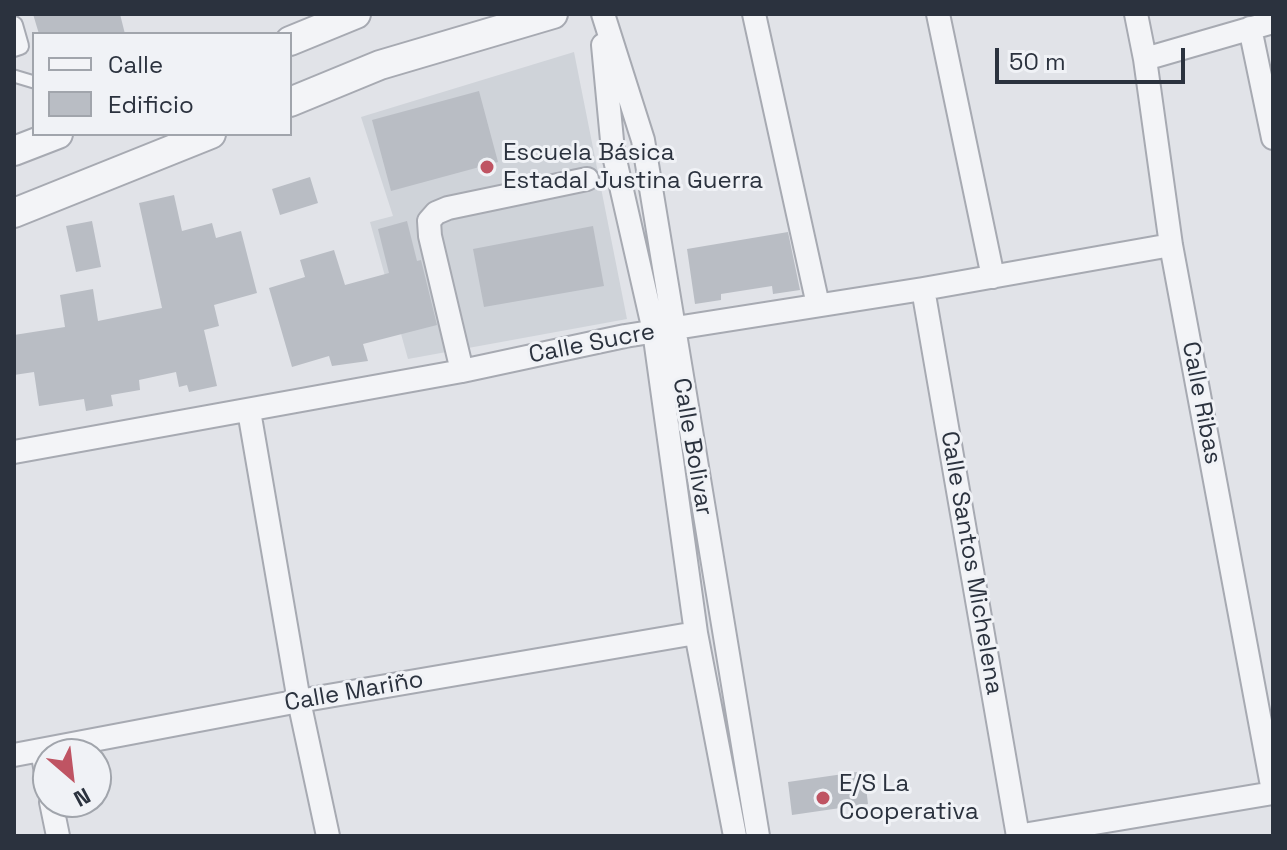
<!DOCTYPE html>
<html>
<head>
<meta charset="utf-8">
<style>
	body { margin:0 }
	#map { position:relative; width:1287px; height:850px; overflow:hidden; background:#e1e3e8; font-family:"Space Grotesk",sans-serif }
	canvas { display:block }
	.frame { position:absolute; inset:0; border:16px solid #2b323e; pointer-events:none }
	.legend { position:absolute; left:32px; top:32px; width:260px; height:104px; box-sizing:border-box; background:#f0f2f6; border:2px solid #a1a5ac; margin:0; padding:10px 14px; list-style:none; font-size:24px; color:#2b323e }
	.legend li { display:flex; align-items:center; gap:16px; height:40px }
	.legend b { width:40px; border:2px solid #a1a5ac }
	.north { position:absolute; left:32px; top:738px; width:80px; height:80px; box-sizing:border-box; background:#f0f2f6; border:2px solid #a1a5ac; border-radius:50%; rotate:152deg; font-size:22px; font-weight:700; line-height:32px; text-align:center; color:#2b323e }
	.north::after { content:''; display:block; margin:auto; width:28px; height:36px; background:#bf5463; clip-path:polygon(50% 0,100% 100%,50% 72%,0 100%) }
	.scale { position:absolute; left:995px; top:48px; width:190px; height:36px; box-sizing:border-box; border:4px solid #2b323e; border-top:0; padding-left:10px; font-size:24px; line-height:28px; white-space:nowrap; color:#2b323e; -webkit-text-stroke:6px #f0f2f6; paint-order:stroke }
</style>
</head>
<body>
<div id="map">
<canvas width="1287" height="850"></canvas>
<div class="frame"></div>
<ul class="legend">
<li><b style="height:10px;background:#f3f4f7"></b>Calle</li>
<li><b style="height:22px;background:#b9bdc4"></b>Edificio</li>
</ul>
<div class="north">N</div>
<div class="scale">50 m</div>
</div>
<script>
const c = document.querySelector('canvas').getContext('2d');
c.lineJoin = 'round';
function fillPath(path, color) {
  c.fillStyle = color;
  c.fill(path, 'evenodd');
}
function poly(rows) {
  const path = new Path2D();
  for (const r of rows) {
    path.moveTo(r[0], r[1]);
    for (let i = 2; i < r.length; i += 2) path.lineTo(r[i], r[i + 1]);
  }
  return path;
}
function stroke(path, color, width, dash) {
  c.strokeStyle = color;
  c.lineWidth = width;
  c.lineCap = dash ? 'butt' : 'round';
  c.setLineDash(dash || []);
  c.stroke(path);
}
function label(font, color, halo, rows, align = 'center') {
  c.font = font + ' "Space Grotesk",sans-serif';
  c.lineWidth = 6;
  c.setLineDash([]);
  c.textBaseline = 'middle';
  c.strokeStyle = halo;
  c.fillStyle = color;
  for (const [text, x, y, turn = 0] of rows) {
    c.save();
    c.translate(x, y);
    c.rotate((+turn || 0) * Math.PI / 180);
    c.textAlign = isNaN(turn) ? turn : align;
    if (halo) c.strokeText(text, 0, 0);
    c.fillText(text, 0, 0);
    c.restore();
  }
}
fillPath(poly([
	[574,52,627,319,408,359,370,222,393,216,361,117]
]), '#cfd3d9');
fillPath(poly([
	[33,14,120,14,125,34,39,34],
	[479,91,498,162,391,191,372,120],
	[310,177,318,203,280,215,272,189],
	[174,195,182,231,212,223,216,238,241,231,257,293,214,305,219,326,204,330,217,386,189,392,187,385,179,387,176,372,139,380,140,390,111,395,113,406,86,411,84,399,39,406,34,372,14,375,14,335,65,327,60,295,93,289,98,321,162,308,139,203],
	[92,221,101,267,76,272,66,226],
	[407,221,417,261,421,260,437,325,363,344,368,361,332,366,329,356,292,367,269,288,305,277,300,260,334,250,345,285,389,273,378,229],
	[593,226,604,286,484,307,473,249],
	[788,232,800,290,773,294,772,286,721,294,721,300,695,304,687,249],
	[864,771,868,804,792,815,788,782]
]), '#b9bdc4');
const service = poly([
	[14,76,34,82]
]);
const pedestrian = poly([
	[14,25,20,46,14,48]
]);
const minor = poly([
	[603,14,643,140,758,836],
	[754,14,818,305],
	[938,14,993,277],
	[1136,14,1145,59,1171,245,1273,791],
	[1250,28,1273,138],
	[603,45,613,151,654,331,696,633,735,836],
	[1145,59,1273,22],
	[923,289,1018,836],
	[462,371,430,236,429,221,436,213,448,208,587,179],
	[249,411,299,701,328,836],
	[14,452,462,371,625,336,923,289,1171,245],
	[42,750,48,784],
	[14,755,299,701,696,633],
	[51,802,58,836],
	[1017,836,1273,793]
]);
const tertiary = poly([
	[290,41,356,14],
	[290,102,380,65,553,14],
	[14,151,58,134],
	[14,213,211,134]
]);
stroke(service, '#a7aab2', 15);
stroke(pedestrian, '#a7aab2', 20);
stroke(minor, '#a7aab2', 26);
stroke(tertiary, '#a7aab2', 32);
stroke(service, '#f3f4f7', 11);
stroke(pedestrian, '#f3f4f7', 16);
stroke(minor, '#f3f4f7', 22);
stroke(tertiary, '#f3f4f7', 28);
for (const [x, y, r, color] of [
	[487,167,8,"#bf5463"],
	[823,798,8,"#bf5463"]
]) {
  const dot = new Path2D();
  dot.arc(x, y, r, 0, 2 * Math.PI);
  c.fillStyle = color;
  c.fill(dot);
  stroke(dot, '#f0f2f6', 3);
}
label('24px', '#2b323e', '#f0f2f6', [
	["Escuela Básica",503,153],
	["Estadal Justina Guerra",503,181],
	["E/S La",839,784],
	["Cooperativa",839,812]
], 'left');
label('24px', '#2b323e', '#f0f2f6', [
	["Calle Sucre",592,344,-11],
	["Calle Ribas",1201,403,79],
	["Calle Bolivar",692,447,80],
	["Calle Santos Michelena",971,563,80],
	["Calle Mariño",354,692,-10]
]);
</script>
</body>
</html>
